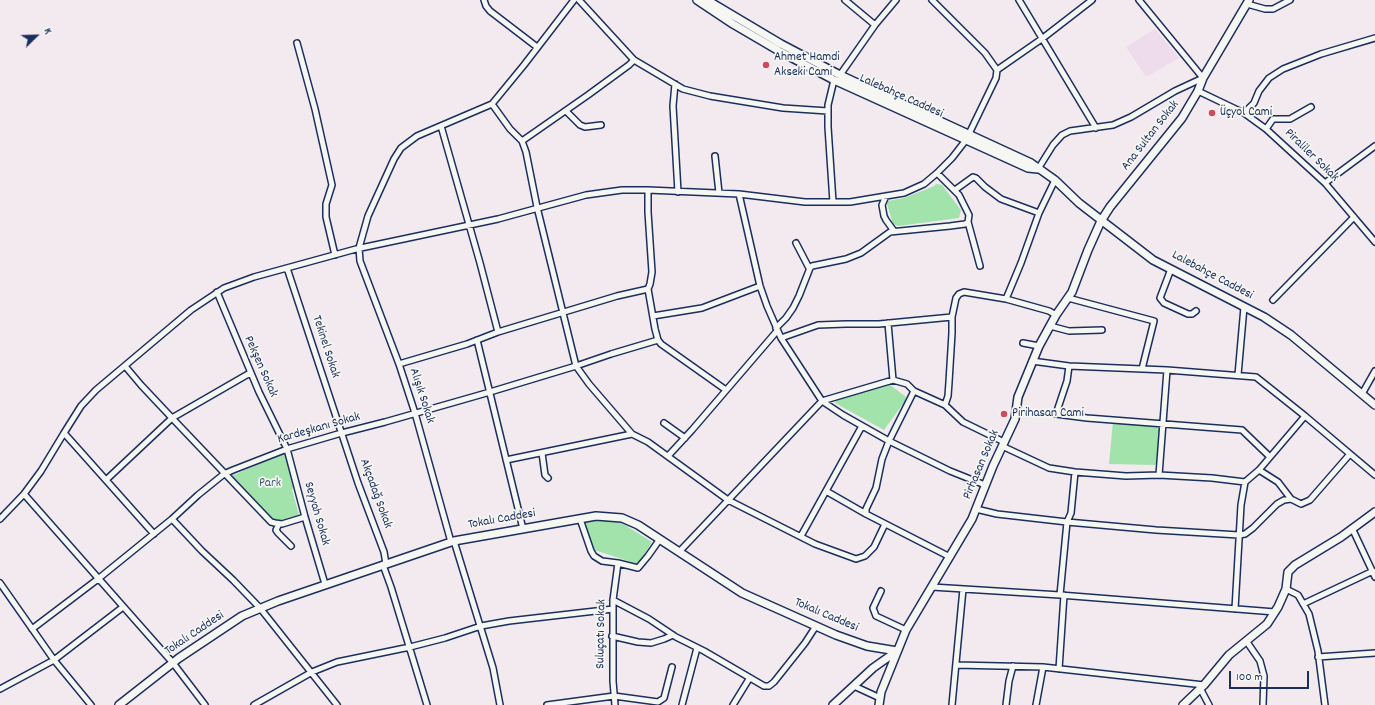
<!DOCTYPE html>
<html>
<head>
<meta charset="utf-8">
<style>
	body { margin:0 }
	#map { position:relative; width:1375px; height:705px; overflow:hidden; background:#f2eaef; font-family:Dekko,sans-serif }
	canvas { display:block }
	.north { position:absolute; left:16px; top:16px; width:40px; height:40px; -webkit-text-stroke:3px #f6f6f2; paint-order:stroke; rotate:67deg; font-size:11px; font-weight:700; line-height:16px; text-align:center; color:#1b2f5e }
	.north::after { content:''; display:block; margin:auto; width:14px; height:18px; background:#1b2f5e; clip-path:polygon(50% 0,100% 100%,50% 72%,0 100%) }
	.scale { position:absolute; left:1229px; top:671px; width:80px; height:18px; box-sizing:border-box; border:2px solid #1b2f5e; border-top:0; padding-left:5px; font-size:12px; line-height:14px; white-space:nowrap; color:#1b2f5e; -webkit-text-stroke:3px #f6f6f2; paint-order:stroke }
</style>
</head>
<body>
<div id="map">
<canvas width="1375" height="705"></canvas>
<div class="north">K</div>
<div class="scale">100 m</div>
</div>
<script>
const c = document.querySelector('canvas').getContext('2d');
c.lineJoin = 'round';
function fillPath(path, color) {
  c.fillStyle = color;
  c.fill(path, 'evenodd');
}
function poly(rows) {
  const path = new Path2D();
  for (const r of rows) {
    path.moveTo(r[0], r[1]);
    for (let i = 2; i < r.length; i += 2) path.lineTo(r[i], r[i + 1]);
  }
  return path;
}
function stroke(path, color, width, dash) {
  c.strokeStyle = color;
  c.lineWidth = width;
  c.lineCap = dash ? 'butt' : 'round';
  c.setLineDash(dash || []);
  c.stroke(path);
}
function label(font, color, halo, rows, align = 'center') {
  c.font = font + ' Dekko,sans-serif';
  c.lineWidth = 3.5;
  c.setLineDash([]);
  c.textBaseline = 'middle';
  c.strokeStyle = halo;
  c.fillStyle = color;
  for (const [text, x, y, turn = 0] of rows) {
    c.save();
    c.translate(x, y);
    c.rotate((+turn || 0) * Math.PI / 180);
    c.textAlign = isNaN(turn) ? turn : align;
    if (halo) c.strokeText(text, 0, 0);
    c.fillText(text, 0, 0);
    c.restore();
  }
}
fillPath(poly([
	[1155,29,1179,58,1146,77,1126,47]
]), '#eedcec');
fillPath(poly([
	[937,184,942,185,961,210,959,218,898,226,893,224,887,204,888,201,904,198,932,187],
	[885,384,889,384,906,397,905,401,884,430,835,403,837,399],
	[1113,421,1157,424,1160,427,1158,461,1155,465,1109,464],
	[283,454,285,455,295,485,292,490,299,515,275,522,231,476],
	[599,519,617,520,652,542,638,564,594,550,584,522]
]), '#a2e3ac');
const street = poly([
	[484,0,486,6,490,11,537,47],
	[579,0,634,60],
	[845,0,875,25],
	[1019,0,1096,128],
	[1247,4,1265,9,1273,9,1290,0],
	[297,43,315,109,332,185,326,204,326,217,335,255],
	[997,70,1043,38,1092,0],
	[840,75,875,25,896,0],
	[675,84,673,106,678,192],
	[1198,91,1244,113,1266,129,1325,183,1375,242],
	[492,104,510,129,522,141,526,152,537,207,576,366,589,384,632,434],
	[566,111,580,125,585,127,601,125],
	[1244,113,1254,103,1259,91,1269,78,1283,69,1321,54,1375,38],
	[441,126,480,263,498,332],
	[1266,129,1273,119,1290,119,1311,107],
	[522,141,588,95,629,65,634,60,683,89,710,96,783,108,828,111],
	[715,156,719,193],
	[1038,169,1053,145,1062,135,1070,131,1113,125,1131,117,1175,91,1203,78,1139,0],
	[1325,183,1375,146],
	[648,190,739,194,805,202,850,202,904,193,924,184,937,173,952,158,966,140,996,78,997,70,985,53,932,0],
	[955,190,973,177,976,178,985,187,1001,199,1039,213],
	[739,194,760,286,767,306,781,338,822,401,843,415,889,441,950,471,985,485],
	[886,196,882,205,884,216,886,220,894,231],
	[833,202,828,127,828,105,834,80],
	[968,222,980,266],
	[796,243,809,268],
	[287,268,358,483,384,552,386,564],
	[1171,269,1160,298,1164,303,1188,314,1192,314,1196,311],
	[648,289,655,329,658,340,661,344,726,390],
	[217,292,259,392,287,449,305,517,325,584],
	[1068,298,1154,321,1142,369],
	[1006,299,1021,263,1039,213,1055,180],
	[1273,300,1354,217],
	[653,316,702,308,760,286],
	[888,323,893,380],
	[1050,326,1069,331,1102,330],
	[776,328,786,318,793,308,799,296,810,268,812,266,846,259,861,253,890,232,950,226,965,224,968,222,969,215,959,195,937,173],
	[781,338,818,325,846,324,879,324,952,317],
	[477,340,523,529],
	[1023,343,1039,346],
	[1032,361,1069,366,1167,370,1256,377,1305,416,1375,475],
	[1069,366,1067,381,1056,414,1087,418,1242,430,1269,456],
	[250,373,172,418,271,522,275,523,282,524,305,517],
	[1238,375,1244,307],
	[914,391,889,441,882,459,876,488,866,509,866,514,950,557],
	[1362,394,1375,371],
	[945,405,948,396,949,382,952,333,952,317,956,298,959,294,964,292,1006,299,1049,311,1056,315],
	[664,423,685,438],
	[64,433,41,471,24,494,173,663,205,705],
	[1002,446,1049,468,1075,472,1126,476,1159,475,1212,478,1245,482],
	[542,453,545,475,548,478],
	[668,456,692,430,777,331],
	[506,460,632,434,648,442,728,500,815,544,856,559,865,556,874,547,885,524],
	[1259,470,1278,482,1291,499,1301,504,1310,500,1350,454],
	[1159,475,1167,370],
	[106,480,172,418,141,385,125,366],
	[826,491,866,514],
	[976,509,997,514,1067,522,1156,530,1239,535,1245,534,1253,528,1277,504,1284,500,1291,499],
	[0,519,24,494],
	[172,519,202,551,233,580,260,608,337,705],
	[580,519,591,551,594,556,602,561,618,563,638,568,648,556,660,539],
	[279,524,276,530,278,533,291,546],
	[1352,528,1375,577],
	[154,534,64,433,81,406,96,390,191,310,224,288,254,277,356,249,498,219,586,195,622,190,648,190,648,212,652,272,650,284,648,289,617,296,498,332,467,344,399,364],
	[801,536,862,426],
	[454,541,493,668,500,705],
	[451,542,415,413,399,364,360,261,359,248,368,216,394,159,401,148,417,136,492,104,524,65,574,0],
	[679,552,822,401,893,380,907,384,914,391,945,405,963,422,1004,442],
	[383,565,391,587,427,705],
	[0,583,54,660,91,705],
	[932,587,1060,595,1275,612],
	[1286,589,1298,595,1309,614,1318,651,1325,705],
	[881,591,873,608,876,616,906,630],
	[1060,595,1067,522,1071,513,1075,472],
	[613,600,649,619,676,637,704,651,764,686,769,686,774,682,805,643,816,626],
	[1303,604,1373,571],
	[1235,609,1241,505,1245,482,1259,470,1305,416],
	[32,629,98,579,172,519,198,495,224,474,233,470,287,449,338,434,385,422,490,392,576,366,611,354,658,340],
	[612,636,638,642,651,643,664,639,673,635],
	[1247,642,1260,661,1264,676,1263,705],
	[1318,657,1375,653],
	[956,665,1043,667],
	[1059,669,1064,595],
	[854,686,880,698],
	[1200,688,1209,705],
	[0,689,54,660,123,607],
	[254,705,312,672,337,662,410,647,445,638,481,626,509,621,613,609],
	[547,705,614,696,658,702,664,698,672,667],
	[615,705,613,681,613,600,618,563],
	[682,705,697,648],
	[733,705,749,679],
	[952,705,963,589],
	[1006,705,1009,681,1013,666],
	[1036,705,1043,667,1204,685]
]);
const secondary = poly([
	[697,0,733,24,779,51,834,80,1028,168,1038,169],
	[707,0,781,44,840,75,1031,163,1055,180,1079,203,1153,260,1264,317,1291,335,1375,405],
	[119,705,179,658,242,616,278,601,454,541,596,516,622,518,638,525,742,593,836,635,867,646,897,651],
	[833,705,873,668,897,651],
	[879,705,881,692,906,630,972,519,993,466,1015,419,1018,397,1039,346,1056,315,1072,292,1088,250,1101,221,1110,207,1182,118,1198,91,1203,78,1249,0],
	[1183,705,1204,685,1229,655,1267,624,1278,607,1286,589,1288,572,1295,565,1341,537,1375,512]
]);
stroke(street, '#1b2f5e', 8);
stroke(secondary, '#1b2f5e', 10);
stroke(street, '#f6f6f2', 5);
stroke(secondary, '#f6f6f2', 7);
for (const [x, y, r, color] of [
	[766,65,4,"#d1495b"],
	[1212,113,4,"#d1495b"],
	[1004,414,4,"#d1495b"]
]) {
  const dot = new Path2D();
  dot.arc(x, y, r, 0, 2 * Math.PI);
  c.fillStyle = color;
  c.fill(dot);
  stroke(dot, '#f6f6f2', 1.5);
}
label('13px', '#1b2f5e', '#f6f6f2', [
	["Ahmet Hamdi",774,58],
	["Akseki Cami",774,73],
	["Üçyol Cami",1220,113],
	["Pirihasan Cami",1012,414]
], 'left');
label('13px', '#1b2f5e', '#f6f6f2', [
	["Lalebahçe Caddesi",901,97,24],
	["Ana Sultan Sokak",1151,136,-52],
	["Piraliler Sokak",1311,156,44],
	["Lalebahçe Caddesi",1212,276,28],
	["Tekinel Sokak",325,347,72],
	["Pekşen Sokak",260,367,66],
	["Alışık Sokak",421,396,72],
	["Kardeşkanı Sokak",319,429,-16],
	["Pirhasan Sokak",982,465,-67],
	["Akçadağ Sokak",375,494,70],
	["Seyyah Sokak",316,514,74],
	["Tokalı Caddesi",502,520,-10],
	["Tokalı Caddesi",826,616,23],
	["Tokalı Caddesi",195,634,-34],
	["Suluçatı Sokak",602,634,-89]
]);
label('13px', '#3d5c72', '#f6f6f2', [
	["Park",270,484]
]);
</script>
</body>
</html>
